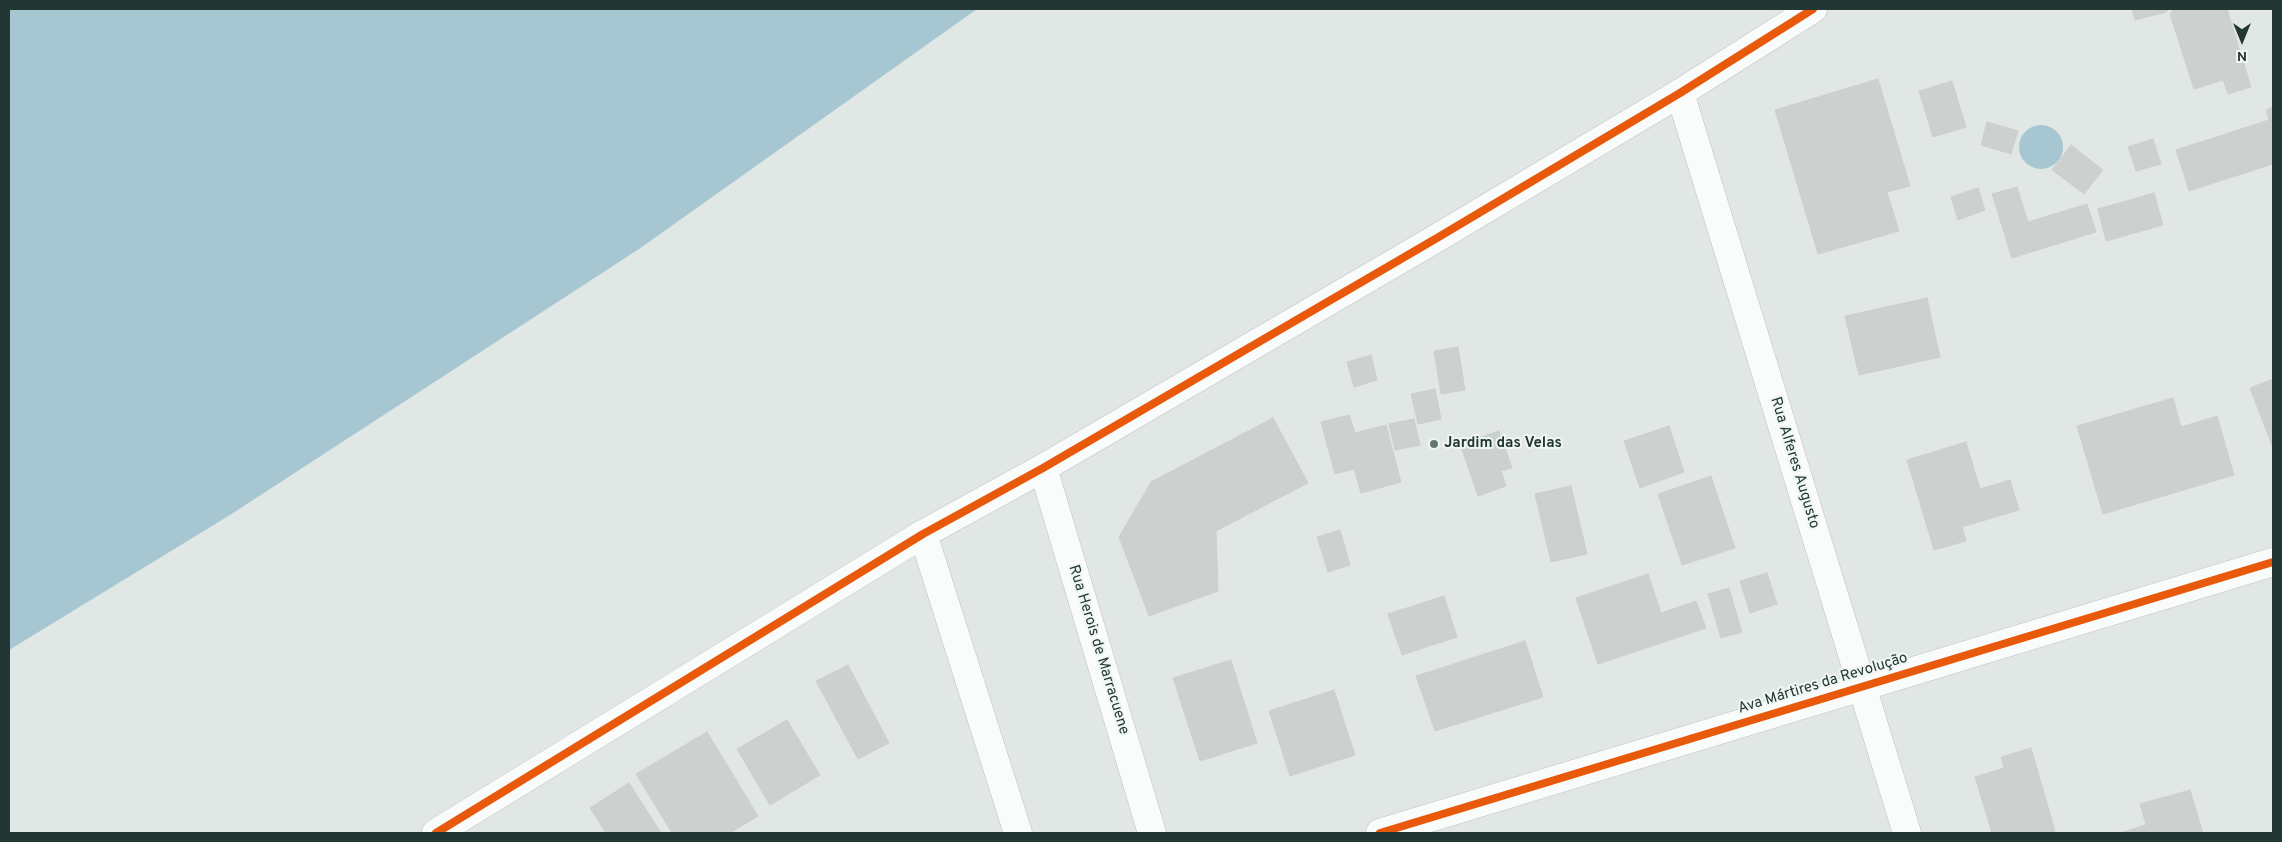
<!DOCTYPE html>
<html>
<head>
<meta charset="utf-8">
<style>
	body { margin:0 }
	#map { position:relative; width:2282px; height:842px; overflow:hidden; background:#e1e7e5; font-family:Overpass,sans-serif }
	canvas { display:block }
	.frame { position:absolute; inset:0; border:10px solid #223734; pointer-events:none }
	.north { position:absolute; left:2217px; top:15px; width:50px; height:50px; -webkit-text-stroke:4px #eff6f3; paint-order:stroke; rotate:180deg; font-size:14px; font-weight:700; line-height:20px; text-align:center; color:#223734 }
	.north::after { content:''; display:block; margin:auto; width:18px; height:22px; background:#223734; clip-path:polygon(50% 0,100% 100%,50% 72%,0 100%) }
</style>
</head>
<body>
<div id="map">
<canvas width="2282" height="842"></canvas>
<div class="frame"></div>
<div class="north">N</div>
</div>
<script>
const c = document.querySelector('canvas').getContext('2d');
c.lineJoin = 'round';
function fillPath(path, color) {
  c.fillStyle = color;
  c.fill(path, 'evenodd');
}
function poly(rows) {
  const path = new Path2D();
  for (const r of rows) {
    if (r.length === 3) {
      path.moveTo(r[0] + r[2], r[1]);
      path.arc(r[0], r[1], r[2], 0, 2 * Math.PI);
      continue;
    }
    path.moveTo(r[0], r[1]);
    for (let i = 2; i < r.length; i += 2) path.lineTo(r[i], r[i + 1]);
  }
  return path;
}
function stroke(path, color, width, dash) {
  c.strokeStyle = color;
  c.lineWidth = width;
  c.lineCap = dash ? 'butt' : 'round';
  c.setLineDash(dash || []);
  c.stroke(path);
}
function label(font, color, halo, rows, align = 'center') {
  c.font = font + ' Overpass,sans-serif';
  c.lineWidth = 4;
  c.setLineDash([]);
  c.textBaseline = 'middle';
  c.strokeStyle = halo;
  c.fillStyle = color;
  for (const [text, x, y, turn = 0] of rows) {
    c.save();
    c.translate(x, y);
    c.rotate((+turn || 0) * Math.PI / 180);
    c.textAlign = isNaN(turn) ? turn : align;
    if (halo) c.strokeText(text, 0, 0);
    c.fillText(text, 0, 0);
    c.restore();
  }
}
fillPath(poly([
	[9,9,977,9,639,249,230,515,9,650],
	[2041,147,22]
]), '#a6c7d1');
const building = poly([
	[2132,9,2169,9,2166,12,2135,20,2132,9],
	[2174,9,2227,9,2251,87,2228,94,2223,80,2194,89,2170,14,2174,9],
	[1878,79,1910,186,1887,192,1899,231,1818,254,1775,110,1878,79],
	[1952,81,1966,127,1933,137,1919,91,1952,81],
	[2273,107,2273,164,2189,191,2176,150,2269,120,2266,110,2273,107],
	[1987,122,2018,131,2011,154,1981,145,1987,122],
	[2153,139,2161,164,2136,171,2128,147,2153,139],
	[2071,145,2103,170,2084,194,2052,170,2071,145],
	[2017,187,2028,222,2087,204,2096,232,2012,258,1992,194,2017,187],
	[1978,188,1985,210,1958,220,1951,197,1978,188],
	[2154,193,2163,225,2106,241,2098,209,2154,193],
	[1927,298,1940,357,1859,375,1845,316,1927,298],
	[1458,347,1465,390,1441,394,1434,351,1458,347],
	[1371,355,1377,380,1354,387,1347,362,1371,355],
	[2273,379,2273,448,2250,388,2273,379],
	[1435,389,1441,419,1418,424,1411,394,1435,389],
	[2173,398,2181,427,2217,416,2234,475,2103,514,2077,426,2173,398],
	[1349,415,1355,433,1386,425,1401,482,1361,493,1354,469,1335,474,1321,422,1349,415],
	[1273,418,1308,483,1216,531,1218,591,1149,616,1119,537,1151,482,1273,418],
	[1414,419,1420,445,1395,450,1389,424,1414,419],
	[1669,426,1684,472,1640,488,1624,441,1669,426],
	[1499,431,1512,468,1501,471,1506,486,1478,496,1460,444,1499,431],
	[1966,442,1980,489,2010,480,2019,510,1962,527,1966,541,1934,550,1907,460,1966,442],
	[1711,476,1735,548,1682,565,1658,494,1711,476],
	[1571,486,1587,554,1551,562,1535,494,1571,486],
	[1340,530,1350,565,1328,572,1317,537,1340,530],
	[1767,573,1777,604,1750,613,1740,581,1767,573],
	[1648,574,1661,613,1696,601,1706,628,1598,664,1576,598,1648,574],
	[1729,588,1742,632,1721,638,1708,594,1729,588],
	[1444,596,1457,637,1402,655,1388,614,1444,596],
	[1525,641,1543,697,1435,731,1416,676,1525,641],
	[1231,660,1257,743,1200,761,1173,678,1231,660],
	[848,665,889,743,858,759,816,681,848,665],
	[1334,690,1355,755,1290,776,1269,711,1334,690],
	[787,720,820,775,770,805,737,749,787,720],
	[707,732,758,816,730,833,672,833,636,774,707,732],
	[2031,748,2055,831,2047,833,1992,833,1975,777,2004,768,2001,757,2031,748],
	[629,783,661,833,606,833,590,808,629,783],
	[2190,790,2203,833,2120,833,2146,825,2140,804,2190,790]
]);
fillPath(building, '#ccd0cf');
stroke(building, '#cad0ce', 1);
const minor = poly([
	[1680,93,1907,833],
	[1043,468,1152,833],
	[923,534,1018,833],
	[436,833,923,534,1043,468,1437,238,1680,93,1813,9]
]);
const tertiary = poly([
	[1380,833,2273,562]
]);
stroke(minor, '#bec4c2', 29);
stroke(tertiary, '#bec4c2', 29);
stroke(minor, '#fafbfb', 28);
stroke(tertiary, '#fafbfb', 28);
stroke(poly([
	[436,833,923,534,1043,468,1437,238,1680,93,1813,9],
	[1380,833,2273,562]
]), '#e8590c', 8);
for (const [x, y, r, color] of [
	[1434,444,5,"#657572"]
]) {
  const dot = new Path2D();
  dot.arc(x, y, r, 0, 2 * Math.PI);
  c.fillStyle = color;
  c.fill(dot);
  stroke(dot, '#eff6f3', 2);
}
label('bold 15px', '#223734', '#eff6f3', [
	["Jardim das Velas",1444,444]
], 'left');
label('15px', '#223734', '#eff6f3', [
	["Rua Alferes Augusto",1794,463,73],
	["Rua Herois de Marracuene",1098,650,73],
	["Ava Mártires da Revolução",1823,684,-17]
]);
</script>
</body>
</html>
